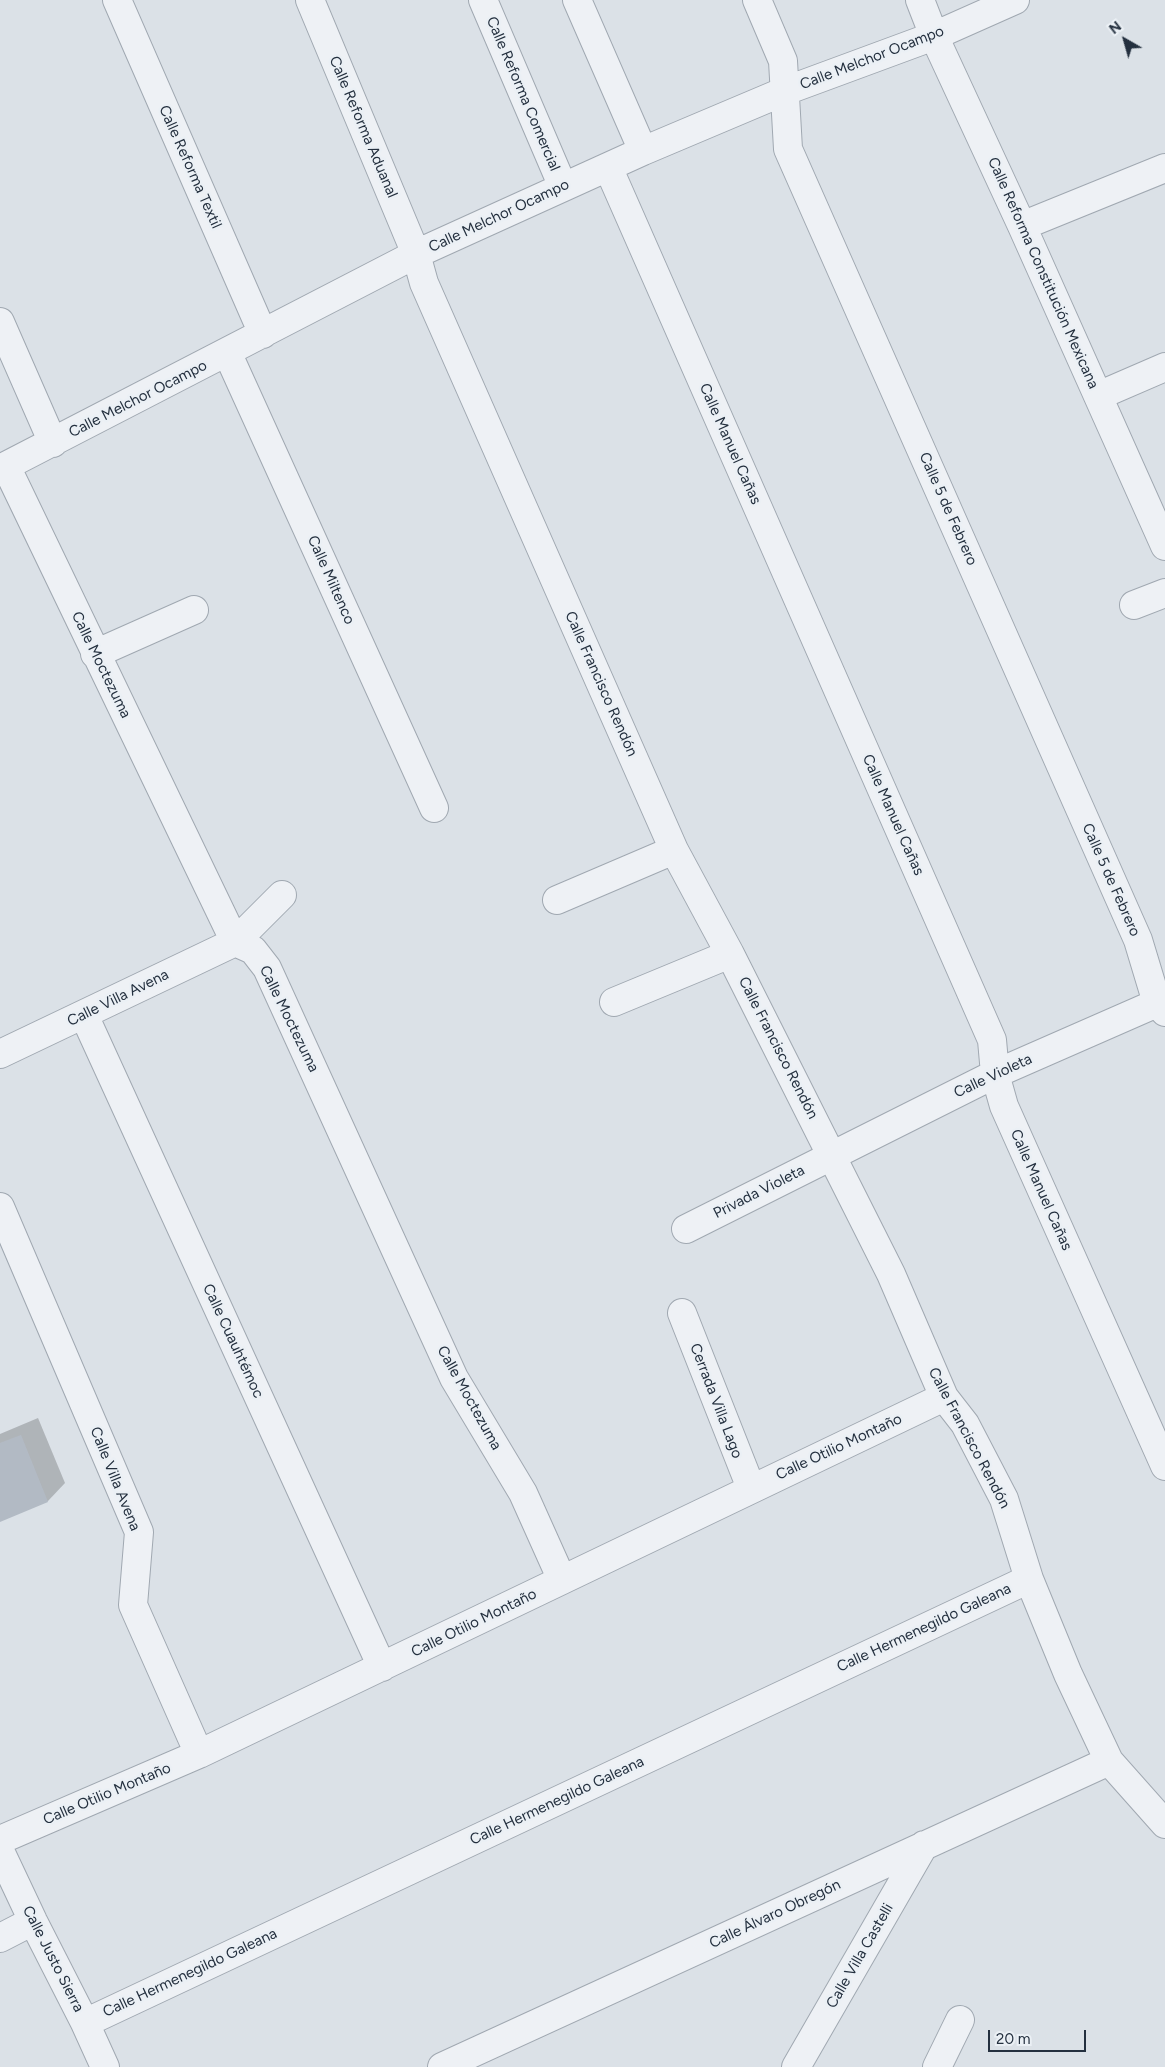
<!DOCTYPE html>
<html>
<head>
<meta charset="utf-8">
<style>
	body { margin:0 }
	#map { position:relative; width:1165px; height:2067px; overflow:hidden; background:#dbe1e7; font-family:Figtree,sans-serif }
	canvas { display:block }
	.north { position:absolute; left:1100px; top:15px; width:50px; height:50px; -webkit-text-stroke:4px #ebf0f5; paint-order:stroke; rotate:322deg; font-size:14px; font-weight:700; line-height:20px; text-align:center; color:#24303f }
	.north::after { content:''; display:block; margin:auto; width:18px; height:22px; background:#24303f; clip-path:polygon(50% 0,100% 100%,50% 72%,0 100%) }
	.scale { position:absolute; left:988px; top:2030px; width:98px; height:22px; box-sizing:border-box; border:2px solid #24303f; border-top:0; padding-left:6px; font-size:15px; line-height:18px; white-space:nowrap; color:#24303f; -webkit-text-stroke:4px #ebf0f5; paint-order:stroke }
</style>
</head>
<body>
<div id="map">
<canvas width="1165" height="2067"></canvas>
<div class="north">N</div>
<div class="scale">20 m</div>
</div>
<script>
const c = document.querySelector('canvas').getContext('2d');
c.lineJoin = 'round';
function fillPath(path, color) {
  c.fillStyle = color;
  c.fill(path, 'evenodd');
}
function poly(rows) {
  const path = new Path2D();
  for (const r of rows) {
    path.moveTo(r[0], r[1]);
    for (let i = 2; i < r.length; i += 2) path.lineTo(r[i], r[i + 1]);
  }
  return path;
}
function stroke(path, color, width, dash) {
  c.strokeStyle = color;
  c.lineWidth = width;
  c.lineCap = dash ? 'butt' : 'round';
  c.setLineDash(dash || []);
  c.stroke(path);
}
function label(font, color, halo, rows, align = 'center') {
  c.font = font + ' Figtree,sans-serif';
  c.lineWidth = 5;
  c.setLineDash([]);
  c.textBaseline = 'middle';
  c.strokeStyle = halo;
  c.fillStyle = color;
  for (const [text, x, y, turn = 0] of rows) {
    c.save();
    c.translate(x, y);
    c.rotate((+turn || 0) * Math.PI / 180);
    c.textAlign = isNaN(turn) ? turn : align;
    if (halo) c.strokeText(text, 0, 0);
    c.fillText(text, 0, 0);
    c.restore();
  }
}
fillPath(poly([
	[38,1418,65,1483,48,1501,0,1521,0,1434]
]), '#0003');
fillPath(poly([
	[21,1435,48,1502,0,1522,0,1443]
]), '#b2bac4');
const minor = poly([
	[117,0,263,334],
	[310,0,416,254,424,283,674,850,730,954,891,1274,944,1397,965,1424,1004,1499,1029,1579,1068,1674,1109,1761,1165,1824],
	[483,0,563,187],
	[577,0,643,151],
	[757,0,783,61,788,149,1138,940,1157,1003,1165,1012],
	[920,0,934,36,1022,226,1165,546],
	[608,167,992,1040,995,1074,1004,1106,1165,1466],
	[1022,226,1165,168],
	[0,322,53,443],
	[227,352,434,808],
	[1098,396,1165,367],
	[6,466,235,942,253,950,267,968,454,1378,523,1493,562,1580],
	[0,469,416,254,643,151,785,91,934,36,1015,0],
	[1134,605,1165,593],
	[95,654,194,610],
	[557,900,674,850],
	[614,1002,730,954],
	[84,1015,382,1667],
	[0,1054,235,942,282,895],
	[0,1207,139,1532,133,1605,199,1754],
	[686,1229,995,1074,1157,1003],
	[682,1313,751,1488],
	[0,1840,199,1754,944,1397],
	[0,1851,33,1921,85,2023,105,2067],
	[0,1938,33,1921],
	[85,2023,1029,1579],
	[442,2067,1109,1761],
	[796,2067,924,1845],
	[937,2067,960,2020]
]);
stroke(minor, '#a0a8b1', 30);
stroke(minor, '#eef1f5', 28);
label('15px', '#24303f', '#ebf0f5', [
	["Calle Melchor Ocampo",872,58,-21],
	["Calle Reforma Comercial",523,94,67],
	["Calle Reforma Aduanal",363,127,67],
	["Calle Reforma Textil",190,167,66],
	["Calle Melchor Ocampo",499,216,-25],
	["Calle Reforma Constitución Mexicana",1043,273,66],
	["Calle Melchor Ocampo",138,399,-27],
	["Calle Manuel Cañas",730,444,66],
	["Calle 5 de Febrero",948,509,66],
	["Calle Miltenco",331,580,66],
	["Calle Moctezuma",101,665,64],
	["Calle Francisco Rendón",601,684,66],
	["Calle Manuel Cañas",893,815,66],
	["Calle 5 de Febrero",1111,880,66],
	["Calle Villa Avena",118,998,-26],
	["Calle Moctezuma",289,1019,64],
	["Calle Francisco Rendón",778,1048,63],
	["Calle Violeta",993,1076,-25],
	["Calle Manuel Cañas",1041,1190,66],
	["Privada Violeta",759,1192,-27],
	["Calle Cuauhtémoc",233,1341,65],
	["Calle Moctezuma",469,1398,61],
	["Cerrada Villa Lago",716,1401,69],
	["Calle Francisco Rendón",969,1438,62],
	["Calle Otilio Montaño",839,1447,-25],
	["Calle Villa Avena",115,1479,68],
	["Calle Otilio Montaño",474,1623,-26],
	["Calle Hermenegildo Galeana",924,1628,-25],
	["Calle Otilio Montaño",107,1794,-23],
	["Calle Hermenegildo Galeana",557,1801,-25],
	["Calle Álvaro Obregón",775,1914,-25],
	["Calle Villa Castelli",860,1956,-60],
	["Calle Justo Sierra",53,1959,63],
	["Calle Hermenegildo Galeana",190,1973,-25]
]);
</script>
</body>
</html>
